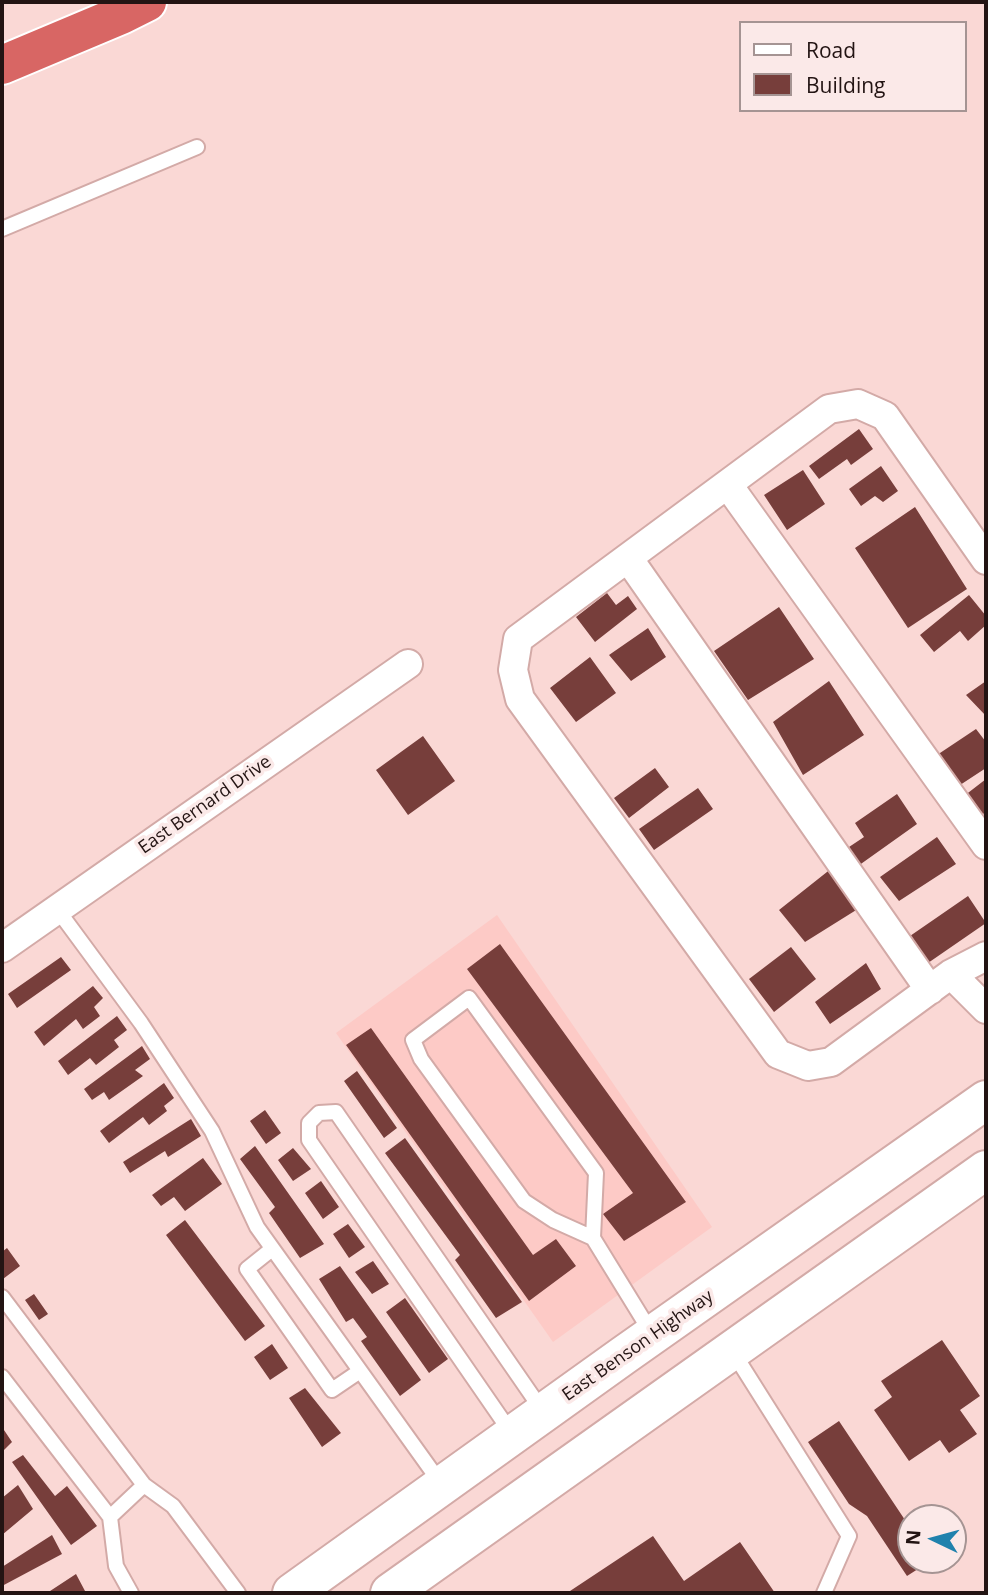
<!DOCTYPE html>
<html>
<head>
<meta charset="utf-8">
<style>
	body { margin:0 }
	#map { position:relative; width:988px; height:1595px; overflow:hidden; background:#fad8d5; font-family:"Open Sans",sans-serif }
	canvas { display:block }
	.frame { position:absolute; inset:0; border:4px solid #231413; pointer-events:none }
	.legend { position:absolute; left:739px; top:21px; width:228px; height:91px; box-sizing:border-box; background:#fbe9e8; border:2px solid #a59493; margin:0; padding:9px 12px; list-style:none; font-size:21px; color:#231413 }
	.legend li { display:flex; align-items:center; gap:14px; height:35px }
	.legend b { width:35px; border:2px solid #a59493 }
	.north { position:absolute; left:897px; top:1504px; width:70px; height:70px; box-sizing:border-box; background:#fbe9e8; border:2px solid #a59493; border-radius:50%; rotate:275deg; font-size:19px; font-weight:700; line-height:28px; text-align:center; color:#231413 }
	.north::after { content:''; display:block; margin:auto; width:24px; height:32px; background:#2082ad; clip-path:polygon(50% 0,100% 100%,50% 72%,0 100%) }
</style>
</head>
<body>
<div id="map">
<canvas width="988" height="1595"></canvas>
<div class="frame"></div>
<ul class="legend">
<li><b style="height:9px;background:#fff"></b>Road</li>
<li><b style="height:19px;background:#773e3b"></b>Building</li>
</ul>
<div class="north">N</div>
</div>
<script>
const c = document.querySelector('canvas').getContext('2d');
c.lineJoin = 'round';
function fillPath(path, color) {
  c.fillStyle = color;
  c.fill(path, 'evenodd');
}
function poly(rows) {
  const path = new Path2D();
  for (const r of rows) {
    path.moveTo(r[0], r[1]);
    for (let i = 2; i < r.length; i += 2) path.lineTo(r[i], r[i + 1]);
  }
  return path;
}
function stroke(path, color, width, dash) {
  c.strokeStyle = color;
  c.lineWidth = width;
  c.lineCap = dash ? 'butt' : 'round';
  c.setLineDash(dash || []);
  c.stroke(path);
}
function label(font, color, halo, rows, align = 'center') {
  c.font = font + ' "Open Sans",sans-serif';
  c.lineWidth = 7;
  c.setLineDash([]);
  c.textBaseline = 'middle';
  c.strokeStyle = halo;
  c.fillStyle = color;
  for (const [text, x, y, turn = 0] of rows) {
    c.save();
    c.translate(x, y);
    c.rotate((+turn || 0) * Math.PI / 180);
    c.textAlign = isNaN(turn) ? turn : align;
    if (halo) c.strokeText(text, 0, 0);
    c.fillText(text, 0, 0);
    c.restore();
  }
}
fillPath(poly([
	[497,915,712,1227,553,1342,336,1033]
]), '#fdcac6');
fillPath(poly([
	[859,429,873,449,851,465,847,459,819,479,809,466],
	[881,466,898,491,883,502,875,496,861,506,849,489],
	[803,470,825,504,787,530,764,495],
	[915,507,967,589,908,628,855,548],
	[607,593,616,605,628,596,637,609,595,642,576,617],
	[969,595,986,616,986,625,968,641,960,631,934,652,920,635],
	[779,607,814,659,748,700,714,651],
	[648,628,666,657,631,681,609,655],
	[590,657,616,693,576,722,550,688],
	[829,681,864,735,803,775,773,722],
	[986,681,986,716,966,695],
	[976,729,986,742,986,768,957,787,934,757],
	[423,736,455,781,408,815,376,770],
	[655,768,669,787,629,818,614,798],
	[986,779,986,812,980,816,964,796],
	[698,788,713,809,654,850,639,829],
	[897,794,917,824,858,866,846,849,864,837,855,823],
	[937,837,956,864,899,901,880,877],
	[832,868,861,907,805,942,779,910],
	[968,896,986,923,928,963,910,936],
	[500,944,686,1202,624,1241,603,1214,633,1193,467,969],
	[791,947,816,979,774,1012,749,979],
	[61,957,71,970,17,1008,8,994],
	[866,963,881,989,830,1024,815,1002],
	[93,986,103,998,94,1007,100,1016,83,1029,76,1019,44,1046,34,1032],
	[117,1016,127,1030,114,1040,119,1047,96,1065,90,1058,68,1075,58,1061],
	[371,1028,533,1255,556,1239,576,1266,529,1301,346,1045],
	[142,1046,150,1059,135,1070,143,1076,109,1100,104,1092,92,1100,84,1089],
	[357,1071,397,1128,384,1138,344,1081],
	[164,1083,174,1098,164,1106,167,1111,149,1125,143,1117,109,1143,100,1131],
	[265,1110,281,1133,266,1144,250,1121],
	[191,1119,201,1136,168,1157,165,1151,130,1173,123,1162],
	[405,1138,522,1302,496,1318,455,1260,460,1255,385,1153],
	[255,1146,324,1244,300,1258,269,1213,275,1207,240,1159],
	[293,1148,311,1169,293,1181,278,1160],
	[203,1158,222,1184,185,1211,174,1197,161,1206,152,1195],
	[321,1181,339,1207,323,1219,305,1193],
	[185,1220,265,1326,245,1341,166,1235],
	[348,1224,365,1247,349,1258,333,1234],
	[7,1248,20,1266,3,1279,2,1252],
	[373,1261,389,1284,372,1294,355,1272],
	[340,1266,421,1380,400,1396,361,1341,367,1337,353,1318,346,1322,319,1279],
	[34,1294,48,1314,39,1320,25,1300],
	[405,1298,448,1359,429,1373,386,1312],
	[942,1340,980,1396,960,1410,977,1434,949,1453,940,1440,909,1461,874,1410,892,1397,881,1381],
	[272,1344,288,1368,270,1380,254,1357],
	[305,1388,341,1433,322,1447,289,1398],
	[839,1421,911,1529,911,1560,932,1560,907,1576,867,1516,849,1504,808,1442],
	[2,1427,12,1442,4,1450,2,1447],
	[23,1455,55,1496,67,1486,97,1526,71,1545,12,1462],
	[18,1485,33,1509,2,1535,2,1498],
	[52,1535,62,1554,2,1586,2,1567],
	[653,1536,684,1581,740,1542,775,1593,567,1593],
	[76,1574,85,1591,82,1593,47,1593]
]), '#773e3b');
const service = poly([
	[2,229,197,147],
	[57,909,141,1023,212,1131,257,1227,442,1485],
	[593,1238,596,1173,469,998,413,1040,421,1059,524,1201,553,1220,593,1238,652,1334],
	[272,1249,247,1269,332,1390,360,1371],
	[2,1297,144,1485,173,1506,238,1593],
	[733,1352,849,1536,824,1593],
	[2,1377,110,1517,116,1566,131,1593],
	[512,1434,309,1140,309,1123,319,1113,336,1112,544,1413],
	[110,1517,144,1485]
]);
const minor = poly([
	[728,485,986,845],
	[628,558,930,990],
	[986,560,885,416,858,404,829,409,518,639,513,670,520,699,778,1054,808,1066,831,1062,951,974,986,956],
	[2,948,408,664],
	[951,974,986,1009]
]);
const secondary = poly([
	[292,1593,624,1355,986,1100],
	[390,1593,986,1170]
]);
const motorway = poly([
	[2,65,121,15,147,2]
]);
stroke(service, '#d3aaa7', 18);
stroke(minor, '#d3aaa7', 32);
stroke(secondary, '#d3aaa7', 42);
stroke(motorway, '#fff', 42);
stroke(service, '#fff', 14);
stroke(minor, '#fff', 28);
stroke(secondary, '#fff', 38);
stroke(motorway, '#d86664', 38);
label('18px', '#231413', '#fbe9e8', [
	["East Bernard Drive",205,805,-35],
	["East Benson Highway",638,1346,-35]
]);
</script>
</body>
</html>
